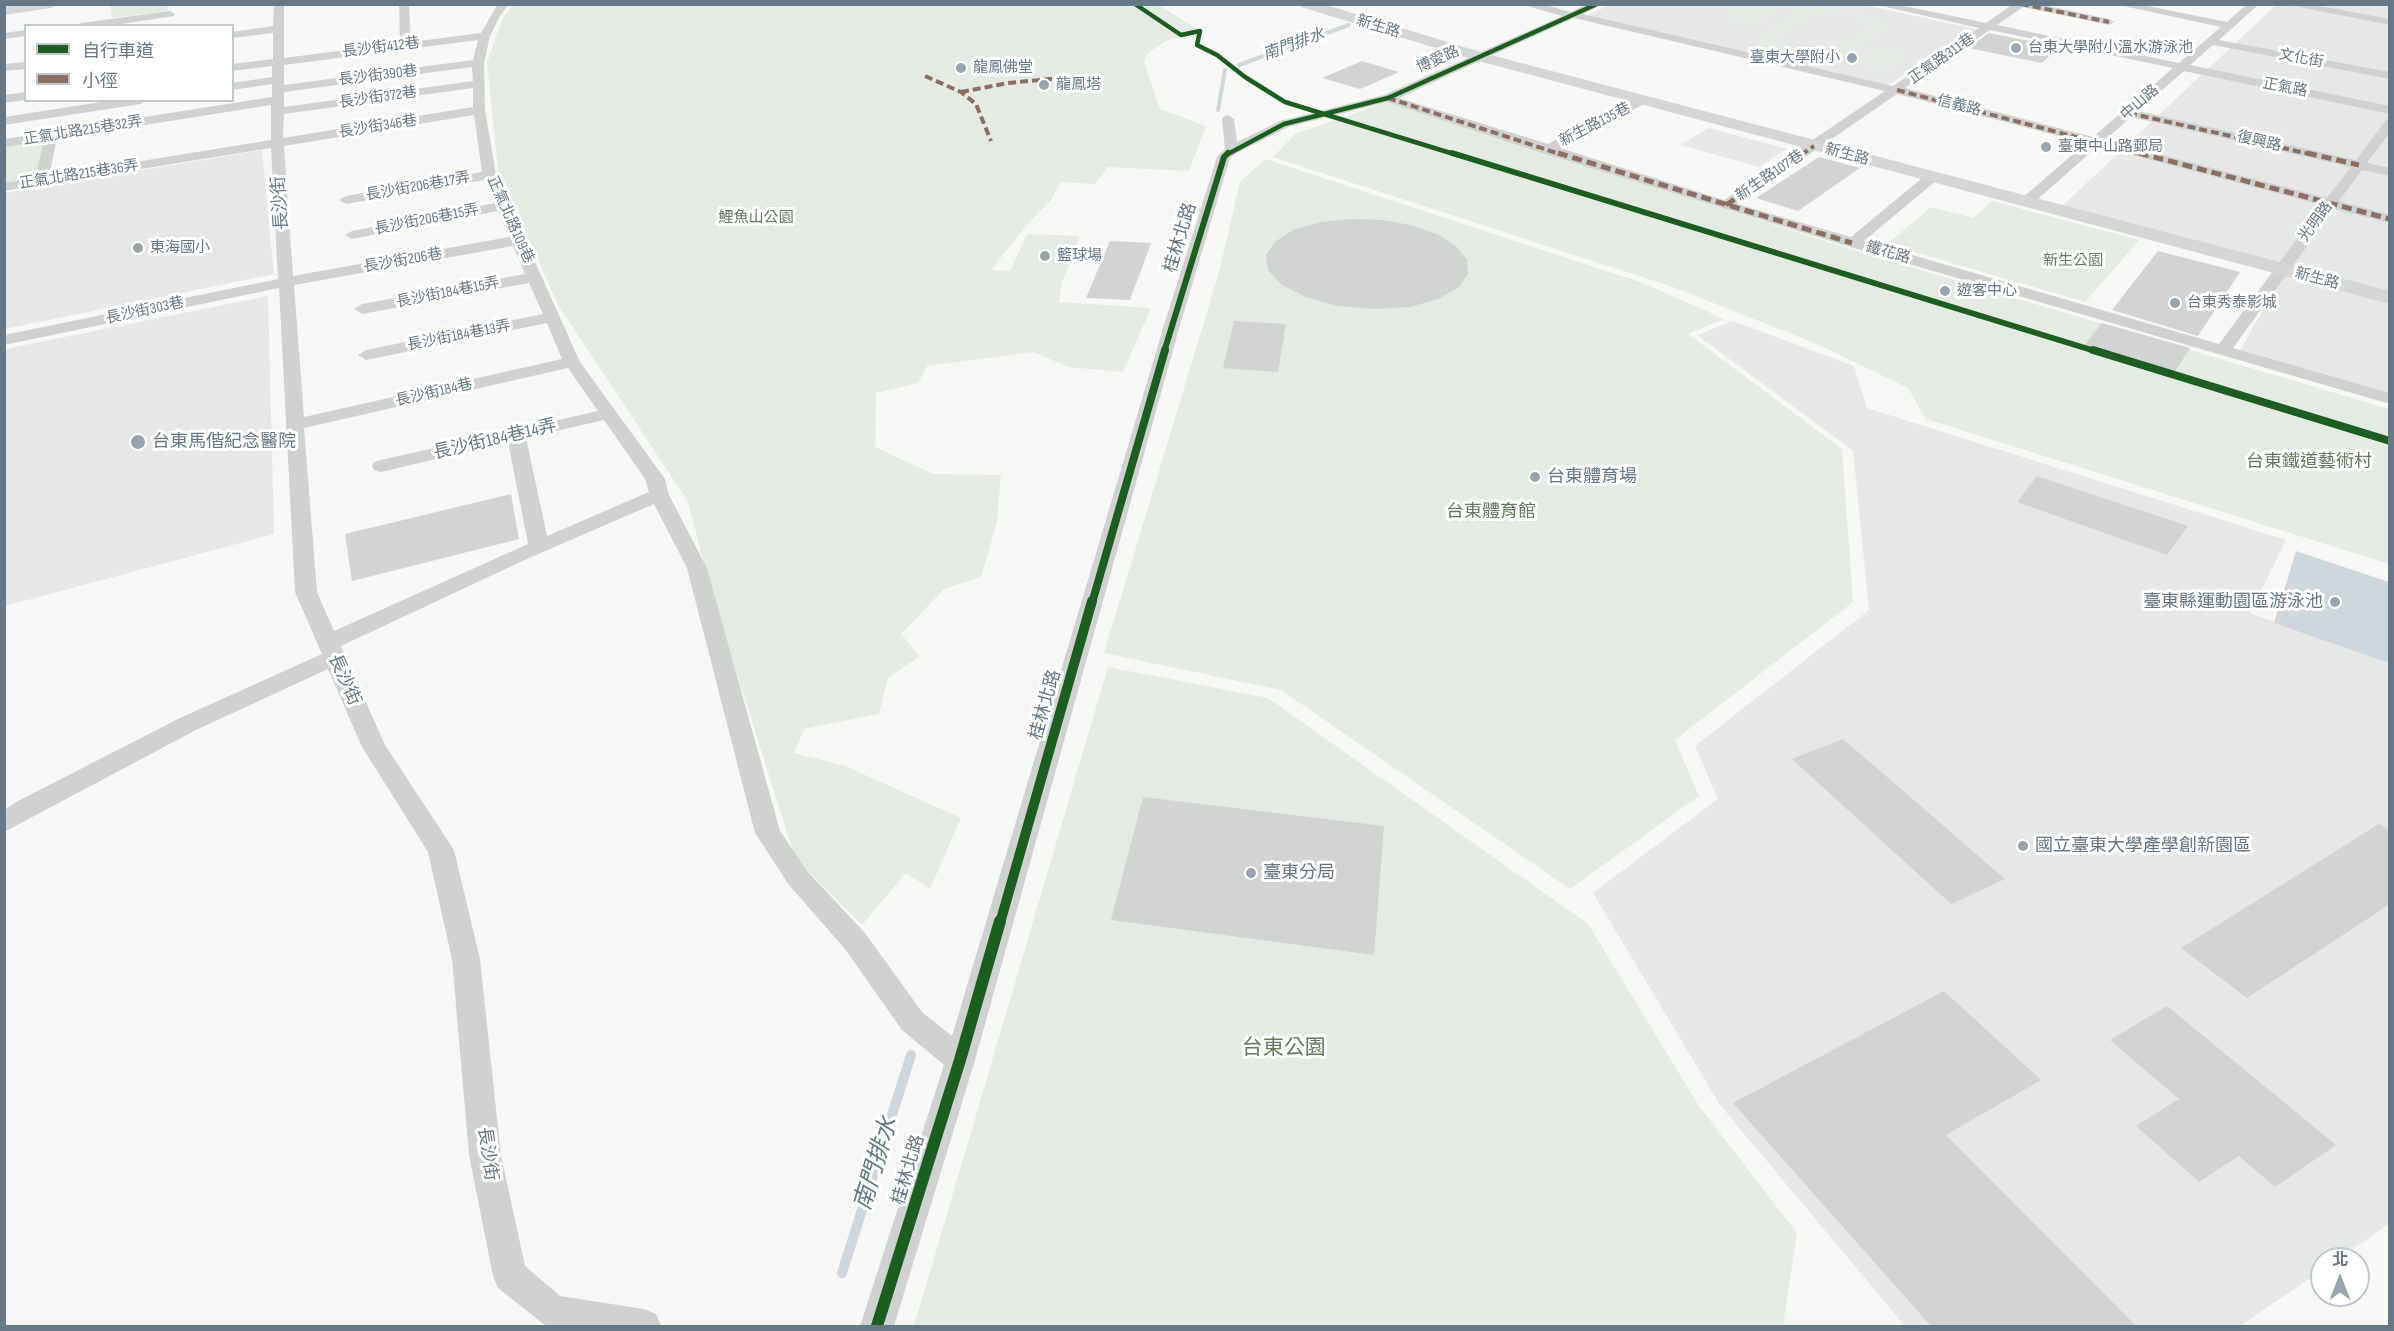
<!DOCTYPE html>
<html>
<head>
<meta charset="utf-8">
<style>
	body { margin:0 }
	#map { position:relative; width:2394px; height:1331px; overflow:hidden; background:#f7f7f6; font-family:"Sofia Sans Condensed","Noto Sans TC",sans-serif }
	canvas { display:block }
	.frame { position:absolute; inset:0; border:6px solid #657887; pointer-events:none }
	.legend { position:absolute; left:24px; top:24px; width:210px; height:78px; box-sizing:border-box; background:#fff; border:2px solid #c1c9cf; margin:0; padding:8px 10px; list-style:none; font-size:18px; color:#657887 }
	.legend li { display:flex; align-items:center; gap:12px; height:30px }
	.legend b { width:30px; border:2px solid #c1c9cf }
	.north { position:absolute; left:2310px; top:1247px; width:60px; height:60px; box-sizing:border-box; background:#fff; border:2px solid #c1c9cf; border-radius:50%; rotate:0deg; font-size:16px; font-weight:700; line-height:24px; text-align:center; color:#657887 }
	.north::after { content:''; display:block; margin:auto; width:21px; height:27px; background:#98a4ae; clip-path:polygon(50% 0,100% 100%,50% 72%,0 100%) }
</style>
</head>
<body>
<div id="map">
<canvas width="2394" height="1331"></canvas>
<div class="frame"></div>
<ul class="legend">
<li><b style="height:8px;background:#1b5e20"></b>自行車道</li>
<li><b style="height:8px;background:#8d6e63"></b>小徑</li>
</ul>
<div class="north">北</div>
</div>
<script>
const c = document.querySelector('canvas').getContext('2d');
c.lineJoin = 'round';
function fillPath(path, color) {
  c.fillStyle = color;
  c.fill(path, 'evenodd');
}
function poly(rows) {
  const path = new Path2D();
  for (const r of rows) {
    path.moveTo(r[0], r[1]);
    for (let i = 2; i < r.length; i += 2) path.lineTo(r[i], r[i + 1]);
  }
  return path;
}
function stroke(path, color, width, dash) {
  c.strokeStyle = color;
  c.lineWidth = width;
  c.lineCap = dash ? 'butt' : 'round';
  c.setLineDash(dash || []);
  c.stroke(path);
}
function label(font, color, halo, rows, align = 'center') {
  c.font = font + ' "Sofia Sans Condensed","Noto Sans TC",sans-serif';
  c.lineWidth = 6;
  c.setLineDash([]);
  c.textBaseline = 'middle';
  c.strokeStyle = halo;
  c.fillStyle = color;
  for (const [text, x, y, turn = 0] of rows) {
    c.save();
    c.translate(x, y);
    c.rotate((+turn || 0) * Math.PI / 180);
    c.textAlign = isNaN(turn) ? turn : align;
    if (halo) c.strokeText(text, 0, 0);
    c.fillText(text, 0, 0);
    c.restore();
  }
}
fillPath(poly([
	[1612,4,1860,4,1984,31,1885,86,1588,15],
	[2276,5,2389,5,2389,398,2238,354,2287,267,2062,206],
	[1709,128,1787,149,1759,167,1680,145],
	[262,150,274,274,5,329,5,193],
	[268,296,274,534,5,606,5,349],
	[1733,321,1854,366,1867,408,2286,540,2250,613,2389,663,2389,1224,2338,1259,2322,1259,2322,1270,2240,1326,1905,1326,1720,1105,1593,893,1718,799,1695,746,1869,610,1853,451,1697,335]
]), '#e6e7e7');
fillPath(poly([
	[514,4,1157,4,1200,31,1166,41,1148,53,1144,61,1160,109,1206,126,1189,171,1108,167,1095,184,1061,182,1051,200,1025,227,991,270,1010,271,1027,234,1080,236,1063,281,1059,281,1062,283,1059,302,1151,308,1123,372,1069,367,1033,352,927,366,918,383,876,393,875,447,933,474,1001,475,997,522,981,577,944,589,901,634,920,656,888,678,879,714,804,729,794,753,845,766,961,818,930,889,906,873,862,925,795,858,715,603,687,500,558,305,498,169,487,63,502,19],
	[110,5,167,5,168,11,112,18],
	[1749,5,1778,11,1757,23,1728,17],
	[1813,5,1830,5,1822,10,1869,16,1882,22,1887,28,1842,55,1833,57,1804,57,1785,53,1769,48,1760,42,1758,38],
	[1815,14,1853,16,1869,21,1874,28,1828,52,1787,48,1774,40,1776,35],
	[1877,49,1906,55,1885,69,1855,62],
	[1387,102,1850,249,2389,409,2389,564,1926,419,1908,388,1817,344,1673,287,1273,157,1295,134],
	[45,140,36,179,5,184,5,146],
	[1265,159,1643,283,1724,319,1688,334,1842,449,1853,602,1675,740,1699,796,1570,889,1281,690,1104,653,1218,276,1240,182],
	[1992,201,2139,240,2085,302,1887,244,1931,207,1973,218],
	[1108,667,1268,698,1588,924,1699,1106,1797,1233,1783,1326,914,1326]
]), '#e6eae4');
fillPath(poly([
	[2296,551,2389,582,2389,663,2274,623]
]), '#ced8da');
stroke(poly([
	[1239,65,1349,25],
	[1218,110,1225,70]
]), '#ced8da', 4);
stroke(poly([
	[842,1273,911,1055]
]), '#ced8da', 10);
fillPath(poly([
	[1989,33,2059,47,2042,63,1968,48],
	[1362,61,1399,72,1360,89,1322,78],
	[1819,157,1860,168,1798,211,1756,198],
	[1351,219,1382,220,1411,225,1437,234,1456,246,1467,260,1468,274,1458,288,1438,299,1410,307,1374,309,1338,306,1306,297,1282,285,1268,270,1266,255,1276,241,1295,229,1322,222],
	[1110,241,1151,243,1130,300,1086,298],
	[2158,251,2240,272,2198,336,2112,310],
	[1234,321,1286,324,1278,372,1223,368],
	[2102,323,2190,348,2174,373,2084,346],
	[2037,476,2188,526,2167,555,2017,502],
	[511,494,519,539,352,581,345,534],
	[1843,739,2005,879,1951,904,1792,759],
	[1143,797,1384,826,1374,955,1111,920],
	[2379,824,2390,831,2390,904,2247,998,2181,948],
	[1944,991,2041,1080,1946,1135,2136,1326,1931,1326,1733,1103],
	[2167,1006,2336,1145,2275,1187,2239,1156,2199,1182,2136,1126,2179,1099,2110,1040]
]), '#d2d3d3');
fillPath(poly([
	[274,4,284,4,284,58,400,43,399,4,409,4,411,42,481,33,498,4,509,4,500,16,490,36,484,63,485,110,496,175,580,362,665,479,669,495,707,568,780,831,807,871,865,933,922,1012,952,1036,1164,325,1217,157,1225,149,1222,119,1224,116,1228,115,1234,119,1237,142,1280,121,1384,95,1562,16,1520,4,1541,4,1571,12,1587,4,1602,4,1583,14,1893,86,1979,28,1873,4,1895,4,1986,23,2013,4,2039,4,2109,19,2114,22,2109,25,2023,7,1997,25,2179,63,2221,27,2114,4,2137,4,2227,22,2247,4,2259,4,2219,40,2390,72,2390,79,2213,45,2190,65,2390,106,2390,114,2184,71,2138,111,2356,160,2386,120,2390,119,2390,132,2367,163,2390,168,2390,176,2362,170,2339,201,2390,215,2390,223,2334,209,2233,348,2390,393,2390,404,1847,246,1542,153,1387,102,1288,127,1237,153,1230,158,1180,325,975,1060,894,1326,860,1326,944,1065,902,1030,845,949,789,885,755,833,687,568,654,504,529,558,341,646,385,745,454,850,480,959,501,1155,525,1266,560,1296,644,1309,656,1314,661,1326,546,1326,498,1288,493,1276,469,1155,452,959,428,852,362,747,328,669,196,730,4,832,4,810,18,801,180,718,322,654,295,592,279,288,4,345,4,335,278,279,271,148,4,191,4,183,35,178,44,141,4,147,4,139,272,97,272,84,232,90,232,83,272,77,272,66,232,71,232,64,273,59,273,33,232,38,232,32,273,26,274,4],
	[1574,18,1885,91,1724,200,1560,148,1646,103,1646,97,1638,97,1548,144,1399,98,1574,18],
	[1990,30,2173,68,2093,137,1905,88,1990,30],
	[478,40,473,60,284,85,284,65,478,40],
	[472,67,473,81,284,107,284,92,472,67],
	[473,88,473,107,283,138,284,114,473,88],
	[1897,94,2086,143,2021,199,2019,202,2021,205,2031,205,2098,146,2322,205,2219,344,1864,241,1937,180,1939,177,1937,174,1927,174,1851,237,1737,204,1897,94],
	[271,105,271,140,49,176,57,139,271,105],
	[474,115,482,172,346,196,339,200,346,204,484,180,495,203,352,231,345,235,352,239,498,211,509,237,293,276,284,146,474,115],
	[2131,117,2351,167,2327,198,2105,140,2131,117],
	[513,246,525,274,362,304,354,309,362,314,529,283,543,314,366,350,358,355,366,360,547,323,562,359,304,417,294,285,513,246],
	[568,368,598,411,381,460,374,462,372,466,374,470,381,472,508,442,528,544,334,631,317,592,304,428,568,368],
	[604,420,645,479,649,492,547,536,526,438,604,420],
	[2284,4,2309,4,2390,19,2390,25,2284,4],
	[170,11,175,14,174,16,108,26,76,26,81,23,170,11],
	[26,30,26,36,4,39,4,33,26,30],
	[26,62,26,69,4,71,4,64,26,62],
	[26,92,26,100,4,103,4,95,26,92],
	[114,100,147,100,141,104,4,125,4,117,114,100]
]), '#d0d2d2');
fillPath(poly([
	[18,4,58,4,51,8,4,15,4,7,18,4],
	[1299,4,1323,4,1487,54,2390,291,2390,304,1475,60,1301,7,1299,4]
]), '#d4d6d8');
stroke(poly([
	[2021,4,2109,22],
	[925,76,961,92,976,104,991,141],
	[1897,90,2145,155],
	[961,92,1008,83,1049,79,1061,79,1101,90],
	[1388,98,1563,155],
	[2129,113,2314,155],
	[1801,155,1814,146]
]), '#8d6e63', 4, [8, 4]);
stroke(poly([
	[1558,153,1852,243],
	[2139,153,2390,219],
	[2307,153,2359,165],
	[1726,205,1803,153]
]), '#8d6e63', 5, [10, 5]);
stroke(poly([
	[1135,4,1181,35,1200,31,1197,45,1217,55,1245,77,1285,102,1457,155],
	[1226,155,1284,124,1388,98,1597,4]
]), '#1b5e20', 4.5);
stroke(poly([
	[1452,153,2098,352],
	[1164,352,1224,157,1228,153]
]), '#1b5e20', 6);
stroke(poly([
	[2093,350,2390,441],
	[1092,603,1165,350]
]), '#1b5e20', 8);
stroke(poly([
	[1000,923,1092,601]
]), '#1b5e20', 10);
stroke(poly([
	[877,1326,960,1060,1000,921]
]), '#1b5e20', 12);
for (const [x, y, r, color] of [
	[2016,48,6,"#98a4ae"],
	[1852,58,6,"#98a4ae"],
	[961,68,6,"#98a4ae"],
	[1044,85,6,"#98a4ae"],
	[2046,147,6,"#98a4ae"],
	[138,248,6,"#98a4ae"],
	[1045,256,6,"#98a4ae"],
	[1945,291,6,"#98a4ae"],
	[2175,303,6,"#98a4ae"],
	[138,442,8,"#98a4ae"],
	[1535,477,6,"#98a4ae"],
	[2335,602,6,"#98a4ae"],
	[2023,846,6,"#98a4ae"],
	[1251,873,6,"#98a4ae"]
]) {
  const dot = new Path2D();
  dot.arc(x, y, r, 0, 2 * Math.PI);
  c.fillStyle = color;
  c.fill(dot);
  stroke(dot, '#fff', 2);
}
label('15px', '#657887', '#fff', [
	["新生路",1378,27,17],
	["長沙街412巷",381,48,-7],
	["正氣路311巷",1942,59,-35],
	["文化街",2301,59,11],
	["博愛路",1438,60,-24],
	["長沙街390巷",378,76,-7],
	["正氣路",2285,88,11],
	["長沙街372巷",378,98,-8],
	["中山路",2140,103,-41],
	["信義路",1959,106,14],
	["新生路135巷",1595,125,-27],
	["長沙街346巷",378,127,-9],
	["正氣北路215巷32弄",83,131,-9],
	["復興路",2259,142,13],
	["新生路",1847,155,15],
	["正氣北路215巷36弄",79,175,-9],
	["新生路107巷",1770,176,-34],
	["長沙街206巷17弄",418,187,-10],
	["長沙街206巷15弄",427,220,-11],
	["正氣北路109巷",510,220,66],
	["光明路",2316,222,-54],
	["鐵花路",1888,253,16],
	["長沙街206巷",403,261,-10],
	["新生路",2317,279,15],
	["長沙街184巷15弄",448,293,-11],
	["長沙街303巷",145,311,-12],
	["長沙街184巷13弄",459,336,-11],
	["長沙街184巷",434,393,-13]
]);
label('15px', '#657887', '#fff', [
	["台東大學附小溫水游泳池",2028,48],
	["臺東大學附小",1840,58,"right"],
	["龍鳳佛堂",973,68],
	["龍鳳塔",1056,85],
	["臺東中山路郵局",2058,147],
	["東海國小",150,248],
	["籃球場",1057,256],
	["遊客中心",1957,291],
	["台東秀泰影城",2187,303]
], 'left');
label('15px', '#667960', '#fff', [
	["鯉魚山公園",756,218],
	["新生公園",2073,261]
]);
label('italic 16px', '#617a83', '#fff', [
	["南門排水",1294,45,-20]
]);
label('18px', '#657887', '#fff', [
	["長沙街",281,203,-94],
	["桂林北路",1181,238,-73],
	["長沙街184巷14弄",495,440,-13],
	["長沙街",344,680,66],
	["桂林北路",1046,705,-74],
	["長沙街",487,1154,82],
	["桂林北路",909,1170,-73]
]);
label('18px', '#657887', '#fff', [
	["台東馬偕紀念醫院",152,442],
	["台東體育場",1547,477],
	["臺東縣運動園區游泳池",2323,602,"right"],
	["國立臺東大學產學創新園區",2035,846],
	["臺東分局",1263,873]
], 'left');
label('18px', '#667960', '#fff', [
	["台東鐵道藝術村",2309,462],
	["台東體育館",1491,512]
]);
label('21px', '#667960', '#fff', [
	["台東公園",1284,1049]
]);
label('italic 24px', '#617a83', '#fff', [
	["南門排水",877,1164,-73]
]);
</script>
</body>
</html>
